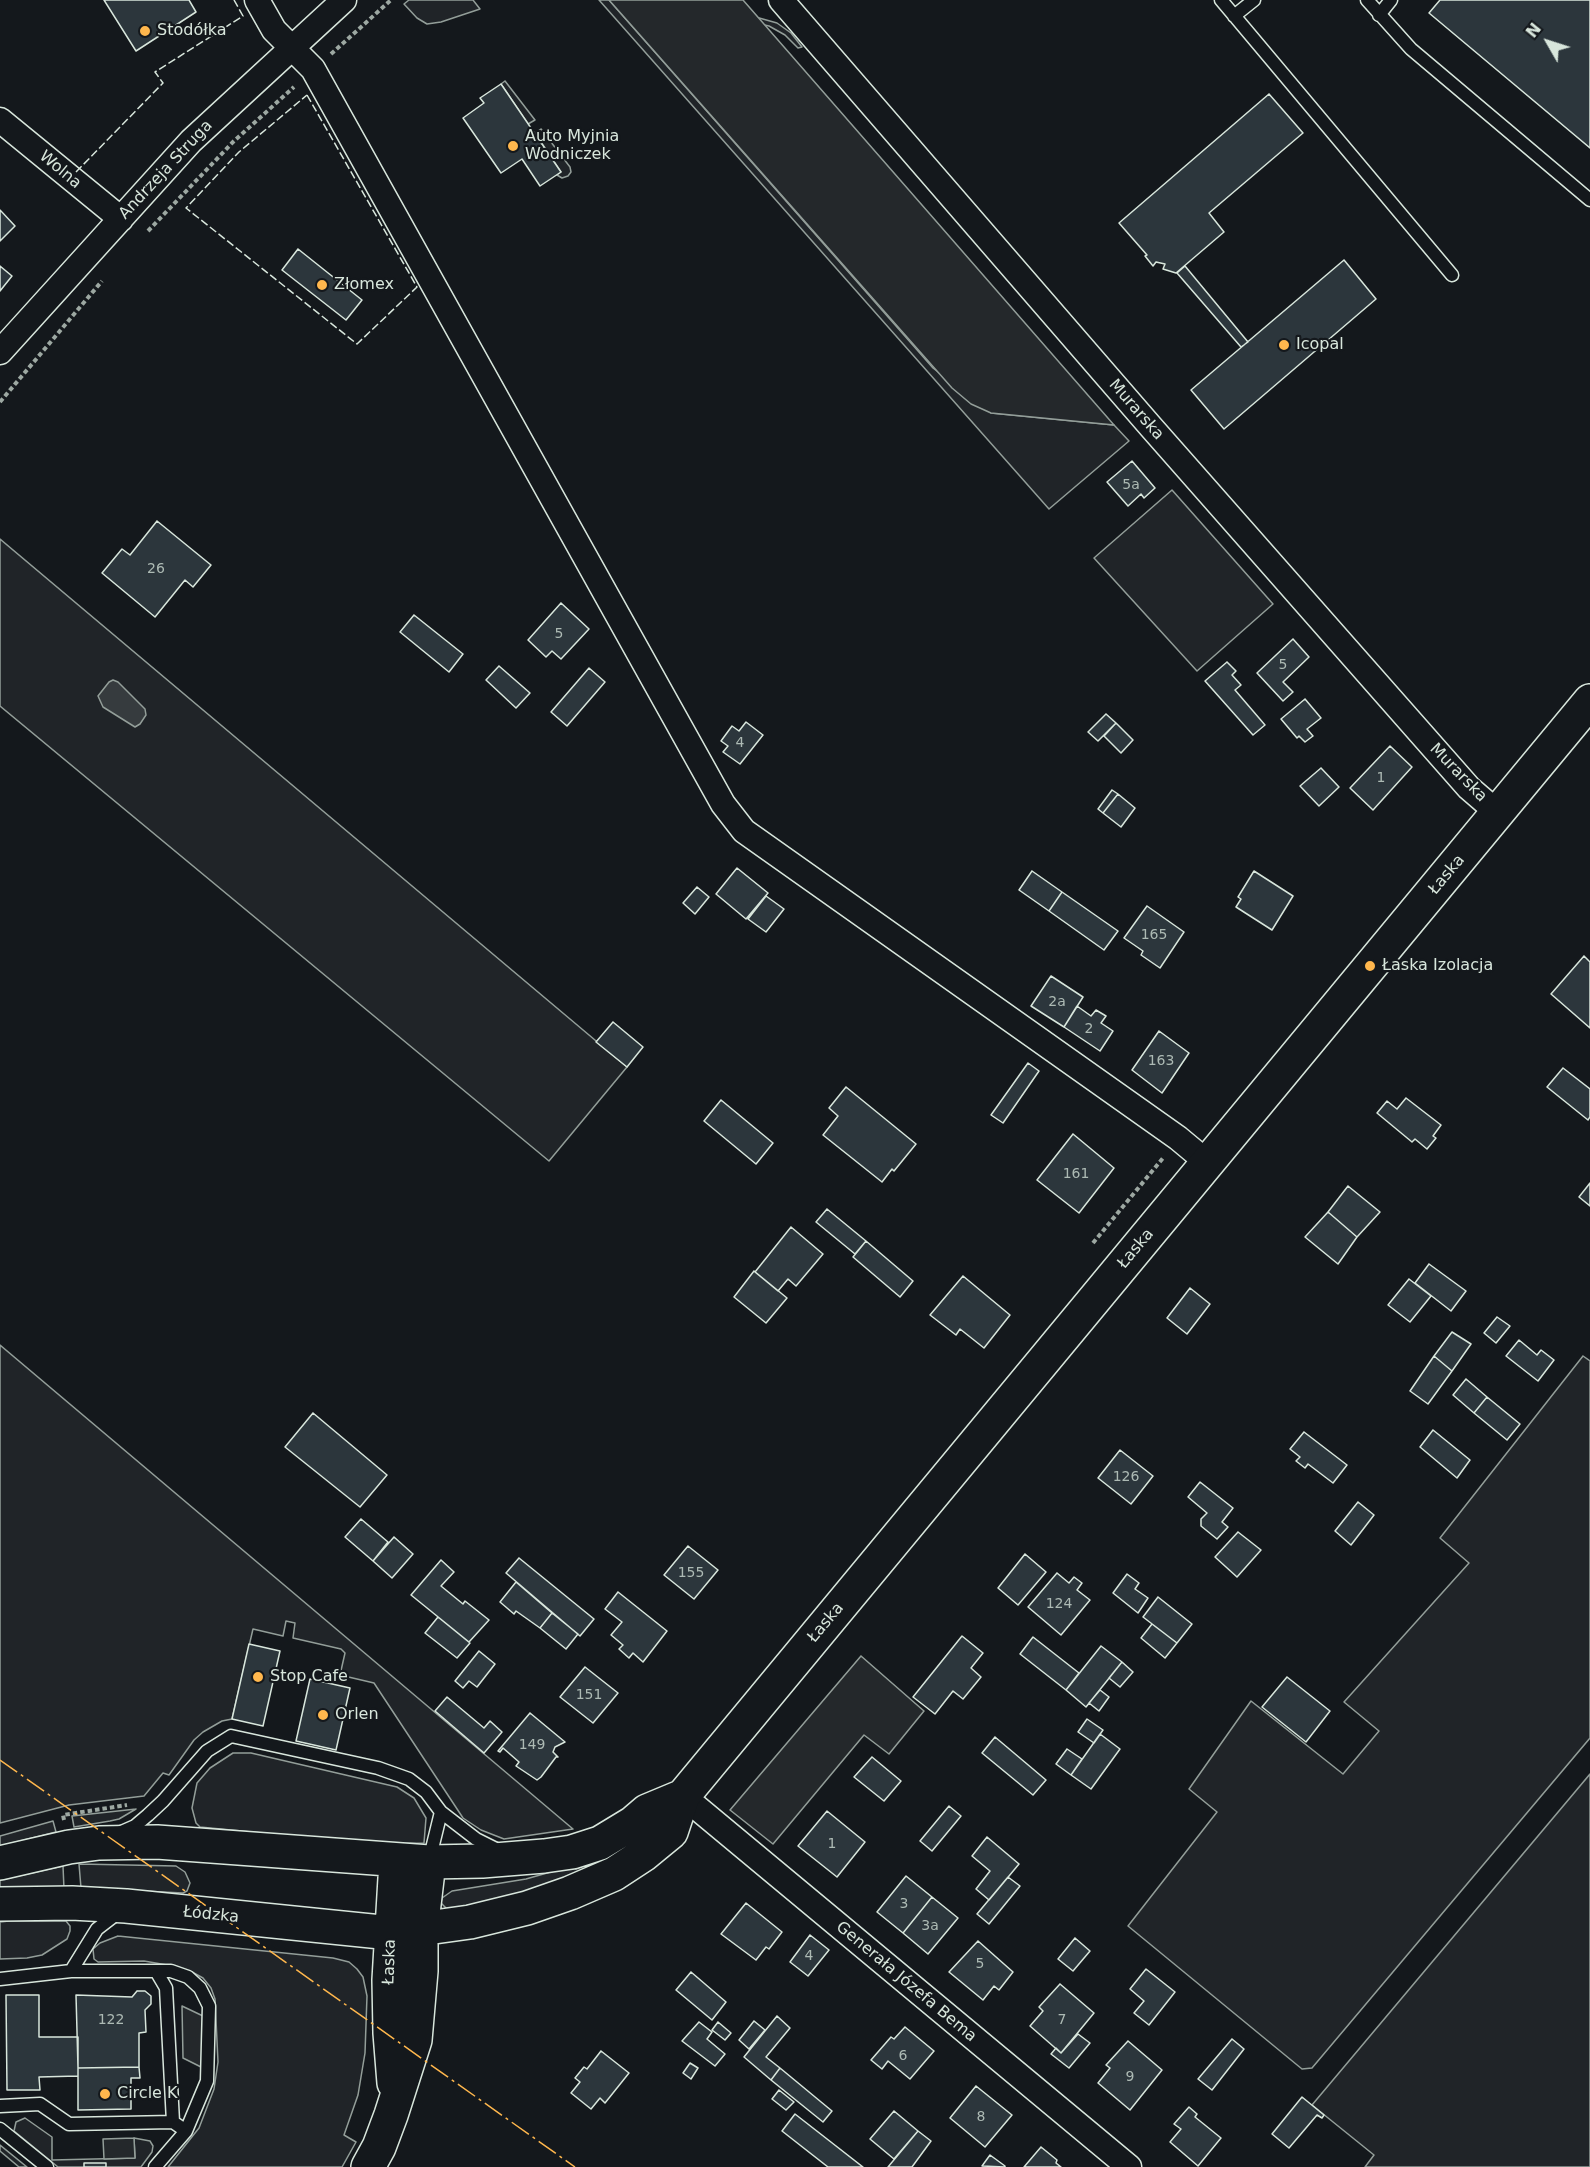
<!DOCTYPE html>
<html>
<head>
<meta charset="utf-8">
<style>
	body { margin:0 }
	#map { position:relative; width:1590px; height:2167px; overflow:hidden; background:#14181c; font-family:"DejaVu Sans",sans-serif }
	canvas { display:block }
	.north { position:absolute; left:1518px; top:12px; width:60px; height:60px; -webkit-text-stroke:4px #14181c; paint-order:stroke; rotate:309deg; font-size:16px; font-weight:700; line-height:24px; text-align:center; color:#d8e6dc }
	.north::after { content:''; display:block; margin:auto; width:21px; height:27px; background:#d8e6dc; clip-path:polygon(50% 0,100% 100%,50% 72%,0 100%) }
</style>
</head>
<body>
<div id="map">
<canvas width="1590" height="2167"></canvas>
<div class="north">N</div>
</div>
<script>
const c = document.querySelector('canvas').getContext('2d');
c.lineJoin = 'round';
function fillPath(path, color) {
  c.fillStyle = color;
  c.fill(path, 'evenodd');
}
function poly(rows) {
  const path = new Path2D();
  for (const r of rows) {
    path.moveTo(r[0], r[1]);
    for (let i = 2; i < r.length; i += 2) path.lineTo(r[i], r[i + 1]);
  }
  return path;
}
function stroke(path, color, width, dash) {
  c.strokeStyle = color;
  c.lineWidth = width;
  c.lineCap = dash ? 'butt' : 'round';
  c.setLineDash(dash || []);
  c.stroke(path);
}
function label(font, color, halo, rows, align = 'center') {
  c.font = font + ' "DejaVu Sans",sans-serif';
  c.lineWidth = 4.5;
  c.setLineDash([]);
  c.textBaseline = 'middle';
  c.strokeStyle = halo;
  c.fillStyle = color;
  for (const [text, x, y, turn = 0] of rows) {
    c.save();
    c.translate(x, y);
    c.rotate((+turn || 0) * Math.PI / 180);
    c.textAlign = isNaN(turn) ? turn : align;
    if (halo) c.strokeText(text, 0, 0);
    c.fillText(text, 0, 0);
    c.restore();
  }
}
const green = poly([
	[409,0,473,0,480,9,441,22,427,24,417,18,404,4,409,0],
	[599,0,609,0,933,368,991,413,1114,425,1129,441,1049,509,599,0],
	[745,14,777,23,791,33,802,47,798,48,785,35,769,26,751,22,745,14],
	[505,81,535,120,528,124,501,84,505,81],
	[541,129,570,167,571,172,568,176,562,178,557,175,561,172,535,133,541,129],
	[1172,490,1273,604,1197,671,1094,558,1172,490],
	[0,539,627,1067,549,1161,0,706,0,539],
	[0,1345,573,1829,504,1839,481,1830,463,1818,374,1683,340,1675,345,1653,341,1649,293,1638,295,1623,286,1621,283,1636,253,1629,232,1719,222,1721,203,1732,194,1740,169,1775,163,1773,144,1796,69,1805,0,1823,0,1345],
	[1583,1356,1590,1361,1590,1738,1312,2068,1302,2069,1128,1926,1217,1812,1189,1789,1251,1701,1343,1774,1379,1731,1344,1702,1469,1563,1440,1538,1583,1356],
	[233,1753,251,1753,397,1787,414,1798,426,1818,424,1843,376,1844,200,1827,196,1823,192,1808,197,1783,210,1768,233,1753],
	[1590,1774,1590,2167,1365,2167,1374,2155,1312,2105,1590,1774],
	[136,1809,119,1819,110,1821,74,1827,72,1816,136,1809],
	[53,1821,56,1832,0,1846,0,1836,53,1821],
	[659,1821,600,1866,527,1893,452,1909,447,1909,441,1903,442,1898,452,1891,526,1879,589,1861,659,1821],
	[79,1864,176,1866,185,1872,190,1883,187,1891,183,1893,81,1888,79,1864],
	[63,1866,64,1889,0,1887,0,1880,63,1866],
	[9,1921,66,1921,70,1926,70,1931,67,1939,42,1955,27,1958,0,1959,0,1922,9,1921],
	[118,1936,333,1958,349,1962,357,1969,363,1977,367,1996,365,2053,358,2095,344,2135,356,2142,342,2167,168,2167,199,2128,214,2089,218,2062,215,1999,211,1988,203,1978,192,1972,167,1965,144,1961,98,1962,94,1959,93,1949,100,1943,118,1936],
	[25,2118,52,2137,52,2160,135,2158,134,2138,150,2141,153,2146,152,2152,141,2167,58,2167,14,2131,16,2122,25,2118],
	[0,2145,27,2167,19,2167,0,2151,0,2145]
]);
fillPath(green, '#202428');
stroke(green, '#939e99', 1.5);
const parking = poly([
	[609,0,743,0,1114,425,991,413,971,404,952,388,609,0],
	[861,1656,924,1711,889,1754,864,1735,773,1844,730,1810,861,1656],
	[182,2006,203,2016,203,2068,183,2058,182,2006],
	[134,2138,135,2158,104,2159,103,2139,134,2138]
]);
fillPath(parking, '#24282b');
stroke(parking, '#939e99', 1.5);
const water = poly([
	[113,680,118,682,145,709,146,715,140,724,135,727,103,707,98,696,109,682,113,680]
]);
fillPath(water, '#363b3e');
stroke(water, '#939e99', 1.5);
const building = poly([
	[104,0,189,0,196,12,136,51,104,0],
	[1440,0,1590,0,1590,148,1429,13,1440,0],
	[501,84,561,172,540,186,522,159,501,173,463,118,484,103,480,98,501,84],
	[1269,94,1303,133,1209,213,1224,232,1176,273,1163,269,1165,264,1156,262,1153,266,1145,256,1147,255,1119,223,1269,94],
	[0,210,15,226,0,241,0,210],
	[298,249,362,300,346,320,282,270,298,249],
	[1344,260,1376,299,1224,429,1191,390,1344,260],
	[0,266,12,276,0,291,0,266],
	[1185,266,1248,342,1241,347,1177,273,1185,266],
	[1132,461,1155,488,1144,498,1141,494,1128,506,1107,482,1132,461],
	[157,521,211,565,193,587,185,580,155,617,102,573,122,549,130,555,157,521],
	[561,603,589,629,561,659,552,651,546,657,528,640,561,603],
	[414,615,463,654,449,672,400,632,414,615],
	[1293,639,1309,657,1283,682,1293,692,1283,701,1257,673,1293,639],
	[1227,662,1236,671,1232,675,1241,685,1235,690,1265,725,1253,735,1205,681,1227,662],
	[499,666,530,693,516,708,486,680,499,666],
	[589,668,605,682,567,726,551,712,589,668],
	[1305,699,1321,718,1307,729,1313,736,1305,742,1299,736,1297,738,1281,719,1305,699],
	[1106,714,1116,723,1098,741,1088,732,1106,714],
	[746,722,763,735,740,764,723,752,728,746,721,741,732,726,739,731,746,722],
	[1116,723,1133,740,1121,753,1104,736,1116,723],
	[1390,746,1412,767,1373,810,1350,788,1390,746],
	[1321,768,1339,787,1319,806,1300,786,1321,768],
	[1112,790,1118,794,1103,813,1098,809,1112,790],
	[1118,794,1135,808,1121,827,1103,813,1118,794],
	[737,868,768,893,746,919,716,894,737,868],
	[1032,871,1062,892,1049,911,1019,890,1032,871],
	[1254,871,1293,896,1272,930,1236,907,1241,899,1238,897,1254,871],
	[697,887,709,897,695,914,683,903,697,887],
	[1062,892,1118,931,1104,950,1049,911,1062,892],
	[766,896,784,909,766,932,748,919,766,896],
	[1147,906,1184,932,1160,968,1141,955,1143,951,1124,938,1147,906],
	[1584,956,1590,962,1590,1028,1551,994,1584,956],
	[1051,976,1083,997,1064,1027,1031,1006,1051,976],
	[1077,1006,1091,1016,1096,1010,1106,1016,1101,1023,1113,1031,1100,1051,1064,1027,1077,1006],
	[613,1022,643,1047,627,1067,596,1042,613,1022],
	[1159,1031,1189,1053,1162,1093,1132,1070,1159,1031],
	[1028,1063,1039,1071,1003,1123,991,1115,1028,1063],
	[1563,1068,1590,1089,1590,1117,1588,1120,1547,1087,1563,1068],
	[846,1087,916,1144,894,1171,892,1169,882,1182,823,1135,838,1116,829,1108,846,1087],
	[1406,1098,1441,1125,1433,1136,1436,1138,1427,1149,1415,1139,1412,1142,1377,1113,1387,1101,1397,1109,1406,1098],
	[721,1100,773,1143,756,1164,704,1121,721,1100],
	[1073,1134,1114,1168,1079,1213,1037,1180,1073,1134],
	[1590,1183,1590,1206,1579,1197,1590,1183],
	[1348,1186,1380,1212,1357,1237,1328,1212,1348,1186],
	[827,1209,866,1241,855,1254,816,1222,827,1209],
	[1328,1212,1357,1237,1338,1264,1305,1237,1328,1212],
	[791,1227,823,1254,796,1286,788,1279,778,1291,755,1272,791,1227],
	[866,1241,913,1281,900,1297,853,1257,866,1241],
	[1429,1264,1466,1291,1451,1311,1415,1283,1429,1264],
	[754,1271,787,1298,766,1323,734,1297,754,1271],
	[963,1276,1010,1315,984,1348,960,1329,956,1335,930,1315,963,1276],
	[1409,1279,1431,1296,1410,1322,1388,1305,1409,1279],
	[1190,1288,1210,1304,1187,1334,1167,1318,1190,1288],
	[1497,1317,1510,1326,1496,1343,1484,1333,1497,1317],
	[1452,1332,1471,1344,1452,1371,1434,1356,1452,1332],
	[1519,1340,1537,1355,1541,1350,1554,1360,1538,1381,1506,1356,1519,1340],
	[1434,1356,1452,1371,1428,1404,1410,1391,1434,1356],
	[1466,1379,1487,1397,1474,1413,1453,1395,1466,1379],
	[1487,1397,1520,1424,1507,1440,1474,1413,1487,1397],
	[313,1413,387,1475,360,1507,285,1447,313,1413],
	[1433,1430,1470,1460,1457,1478,1420,1447,1433,1430],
	[1304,1432,1347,1465,1333,1483,1308,1464,1305,1468,1296,1461,1300,1457,1290,1449,1304,1432],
	[1120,1450,1153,1476,1131,1504,1098,1478,1120,1450],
	[1200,1482,1233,1508,1222,1522,1228,1527,1217,1539,1201,1526,1201,1519,1207,1513,1188,1497,1200,1482],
	[1358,1502,1374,1515,1351,1545,1335,1531,1358,1502],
	[361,1519,388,1542,373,1561,345,1537,361,1519],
	[1238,1532,1261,1550,1237,1577,1215,1557,1238,1532],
	[394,1537,413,1554,392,1578,373,1561,394,1537],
	[688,1546,718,1570,694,1599,664,1575,688,1546],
	[1025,1554,1046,1572,1018,1605,998,1588,1025,1554],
	[519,1558,594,1619,580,1636,506,1573,519,1558],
	[441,1560,454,1572,441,1586,463,1604,465,1601,489,1620,469,1642,411,1595,441,1560],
	[1057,1573,1069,1583,1074,1577,1082,1583,1077,1590,1090,1600,1061,1635,1028,1607,1057,1573],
	[1127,1574,1139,1583,1135,1589,1148,1598,1138,1613,1113,1593,1127,1574],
	[516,1582,552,1613,540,1628,516,1611,514,1614,500,1602,516,1582],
	[618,1592,667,1631,643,1662,633,1653,629,1658,619,1649,623,1645,611,1635,622,1622,605,1609,618,1592],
	[1158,1597,1192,1624,1177,1643,1143,1617,1158,1597],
	[552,1613,578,1634,566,1649,540,1628,552,1613],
	[438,1617,470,1643,457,1658,425,1633,438,1617],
	[1152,1624,1177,1643,1165,1658,1141,1638,1152,1624],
	[962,1636,983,1653,971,1668,981,1677,963,1699,953,1691,935,1714,913,1697,962,1636],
	[1033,1637,1079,1673,1066,1690,1020,1654,1033,1637],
	[249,1644,280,1651,263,1726,232,1719,249,1644],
	[1101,1646,1122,1662,1086,1707,1066,1690,1101,1646],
	[479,1651,495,1664,477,1687,469,1681,463,1688,455,1681,479,1651],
	[1122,1662,1133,1672,1120,1687,1109,1678,1122,1662],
	[585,1667,618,1693,593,1723,560,1697,585,1667],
	[1287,1677,1330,1711,1306,1742,1262,1707,1287,1677],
	[310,1679,350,1688,336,1750,296,1741,310,1679],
	[1100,1690,1109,1697,1099,1711,1089,1703,1100,1690],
	[447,1697,484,1728,490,1721,502,1732,484,1753,435,1711,447,1697],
	[530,1713,565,1742,555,1747,553,1752,558,1757,556,1757,541,1777,537,1780,516,1766,519,1762,503,1748,500,1752,498,1751,530,1713],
	[1087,1719,1103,1730,1094,1743,1078,1732,1087,1719],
	[1100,1734,1120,1749,1091,1789,1071,1775,1100,1734],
	[995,1737,1046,1780,1033,1795,982,1753,995,1737],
	[1067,1749,1082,1759,1071,1775,1056,1764,1067,1749],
	[872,1757,901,1781,884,1801,854,1777,872,1757],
	[949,1806,961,1816,932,1851,920,1841,949,1806],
	[827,1811,865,1842,837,1877,798,1846,827,1811],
	[987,1837,1019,1864,989,1900,976,1889,990,1871,972,1856,987,1837],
	[906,1876,932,1897,903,1933,877,1912,906,1876],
	[1008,1877,1020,1886,989,1924,977,1914,1008,1877],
	[932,1897,958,1918,928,1954,903,1933,932,1897],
	[746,1903,782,1932,769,1949,766,1947,756,1960,721,1934,746,1903],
	[810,1935,829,1950,808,1976,790,1962,810,1935],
	[1075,1938,1090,1951,1073,1971,1058,1959,1075,1938],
	[978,1941,1013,1972,999,1990,994,1986,983,2000,949,1972,978,1941],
	[1146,1969,1175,1992,1149,2025,1134,2013,1144,2001,1130,1989,1146,1969],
	[691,1972,726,2002,712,2020,676,1990,691,1972],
	[1060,1984,1094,2013,1061,2053,1030,2026,1043,2011,1039,2007,1060,1984],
	[137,1991,145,1991,151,1996,151,2004,145,2010,146,2032,139,2033,139,2067,78,2068,76,1995,132,1997,137,1991],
	[6,1995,39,1995,39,2037,78,2037,78,2076,39,2077,40,2090,7,2090,6,1995],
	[777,2016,790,2028,766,2057,780,2068,771,2080,744,2057,777,2016],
	[754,2021,765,2030,749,2049,739,2040,754,2021],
	[699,2022,712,2032,707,2039,725,2054,715,2066,682,2041,699,2022],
	[718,2022,731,2033,725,2040,712,2030,718,2022],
	[905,2027,934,2051,910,2079,888,2061,882,2069,871,2060,891,2037,894,2039,905,2027],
	[1078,2034,1090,2043,1069,2068,1051,2054,1056,2048,1061,2053,1078,2034],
	[1232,2039,1244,2049,1212,2090,1198,2079,1232,2039],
	[1128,2041,1162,2070,1130,2110,1098,2083,1110,2068,1106,2065,1128,2041],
	[601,2051,629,2073,605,2103,600,2098,591,2109,571,2093,580,2082,575,2078,584,2067,587,2069,601,2051],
	[690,2063,698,2068,691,2079,683,2073,690,2063],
	[139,2067,140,2078,131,2078,131,2109,78,2110,78,2068,139,2067],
	[780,2068,832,2111,823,2122,771,2080,780,2068],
	[976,2086,1012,2115,985,2147,950,2118,976,2086],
	[779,2090,794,2102,786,2110,772,2099,779,2090],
	[1302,2097,1324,2115,1322,2118,1317,2115,1289,2148,1272,2134,1302,2097],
	[1189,2107,1197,2114,1195,2117,1221,2138,1198,2166,1170,2142,1181,2129,1174,2124,1189,2107],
	[894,2111,918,2131,894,2159,870,2139,894,2111],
	[795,2114,863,2167,828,2167,782,2131,795,2114],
	[918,2131,931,2141,912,2167,888,2167,918,2131],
	[1041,2147,1057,2160,1056,2163,1061,2167,1024,2167,1041,2147],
	[990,2155,1005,2166,1005,2167,982,2166,990,2155],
	[84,2163,106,2163,106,2167,84,2167,84,2163]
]);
fillPath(building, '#2c363c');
stroke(building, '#d8e6dc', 1.5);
const lane = poly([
	[1221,0,1452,275],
	[1367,0,1411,49,1590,200],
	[1379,15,1391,0],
	[1234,16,1254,0],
	[119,1833,135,1826,148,1815,163,1801,207,1751,231,1736,378,1768,409,1779,426,1792,441,1812,476,1839,500,1851],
	[429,1861,441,1812],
	[71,1971,97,1929,119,1912],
	[156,1971,166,1988,173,2122],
	[0,1979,71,1971,171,1971,188,1977,200,1988,209,2006,207,2081,186,2131,155,2167],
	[0,2106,40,2104,69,2124,173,2122,186,2131],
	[0,2129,47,2167]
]);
const street = poly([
	[257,0,274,30,313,69,723,804,744,831,1178,1138,1208,1163],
	[781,0,1151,427,1469,788,1498,813],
	[0,120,121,219],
	[0,352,191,141,344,0],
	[683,1796,1129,2167]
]);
const secondary = poly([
	[0,1863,69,1847,99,1843,157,1842,429,1862,482,1861,544,1856,572,1852,600,1843,633,1823,647,1811,683,1796],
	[0,1904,72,1903,126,1906,391,1933,470,1922,527,1908,570,1893,614,1874,643,1855,671,1832,683,1796,1590,701],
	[394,2083,390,2033,389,1980,396,1861],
	[368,2167,379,2147,391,2115,415,2040,421,1971,421,1930,429,1862]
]);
stroke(lane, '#d8e6dc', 15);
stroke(street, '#d8e6dc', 27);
stroke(secondary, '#d8e6dc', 36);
stroke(poly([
	[331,54,391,0],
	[148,231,234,141,294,87],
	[0,402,102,281],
	[1093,1243,1163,1158],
	[64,1820,63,1815,127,1805]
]), '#9da8a2', 4, [4.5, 3]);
stroke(lane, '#14181c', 12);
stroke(street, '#14181c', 24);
stroke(secondary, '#14181c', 33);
stroke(poly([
	[307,95,417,287,357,344,186,208,239,152,307,95],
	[76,172,163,83,155,72,243,16,234,0]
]), '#d8e6dc', 1.5, [8, 3]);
stroke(poly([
	[0,1760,575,2167]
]), '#ffb74d', 1.5, [21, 4.5, 3, 4.5]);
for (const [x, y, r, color] of [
	[145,31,6,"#ffb74d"],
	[513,146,6,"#ffb74d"],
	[322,285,6,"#ffb74d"],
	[1284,345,6,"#ffb74d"],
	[1370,966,6,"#ffb74d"],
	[258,1677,6,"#ffb74d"],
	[323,1715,6,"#ffb74d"],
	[105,2094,6,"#ffb74d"]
]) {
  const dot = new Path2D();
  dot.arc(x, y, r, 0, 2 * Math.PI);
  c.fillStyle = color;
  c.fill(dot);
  stroke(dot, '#14181c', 2);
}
label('14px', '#adbab4', null, [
	["5a",1131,485],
	["26",156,569],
	["5",559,634],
	["5",1283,665],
	["4",740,743],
	["1",1381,778],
	["165",1154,935],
	["2a",1057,1002],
	["2",1089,1029],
	["163",1161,1061],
	["161",1076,1174],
	["126",1126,1477],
	["155",691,1573],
	["124",1059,1604],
	["151",589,1695],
	["149",532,1745],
	["1",832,1844],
	["3",904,1904],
	["3a",930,1926],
	["4",809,1956],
	["5",980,1964],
	["122",111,2020],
	["7",1062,2020],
	["6",903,2056],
	["9",1130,2077],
	["8",981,2117]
]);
label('16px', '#d8e6dc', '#14181c', [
	["Stodółka",157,31],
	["Auto Myjnia",525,137],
	["Wodniczek",525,155],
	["Złomex",334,285],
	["Icopal",1296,345],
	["Łaska Izolacja",1382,966],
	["Stop Cafe",270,1677],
	["Orlen",335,1715],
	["Circle K",117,2094]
], 'left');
label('16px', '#d8e6dc', '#14181c', [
	["Wolna",60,170,40],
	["Andrzeja Struga",166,170,-47],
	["Murarska",1136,410,49],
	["Murarska",1458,773,46],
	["Łaska",1447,875,-50],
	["Łaska",1136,1249,-50],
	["Łaska",826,1623,-50],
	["Łódzka",211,1915,6],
	["Łaska",390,1962,-88],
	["Generała Józefa Bema",906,1982,40]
]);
</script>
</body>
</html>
